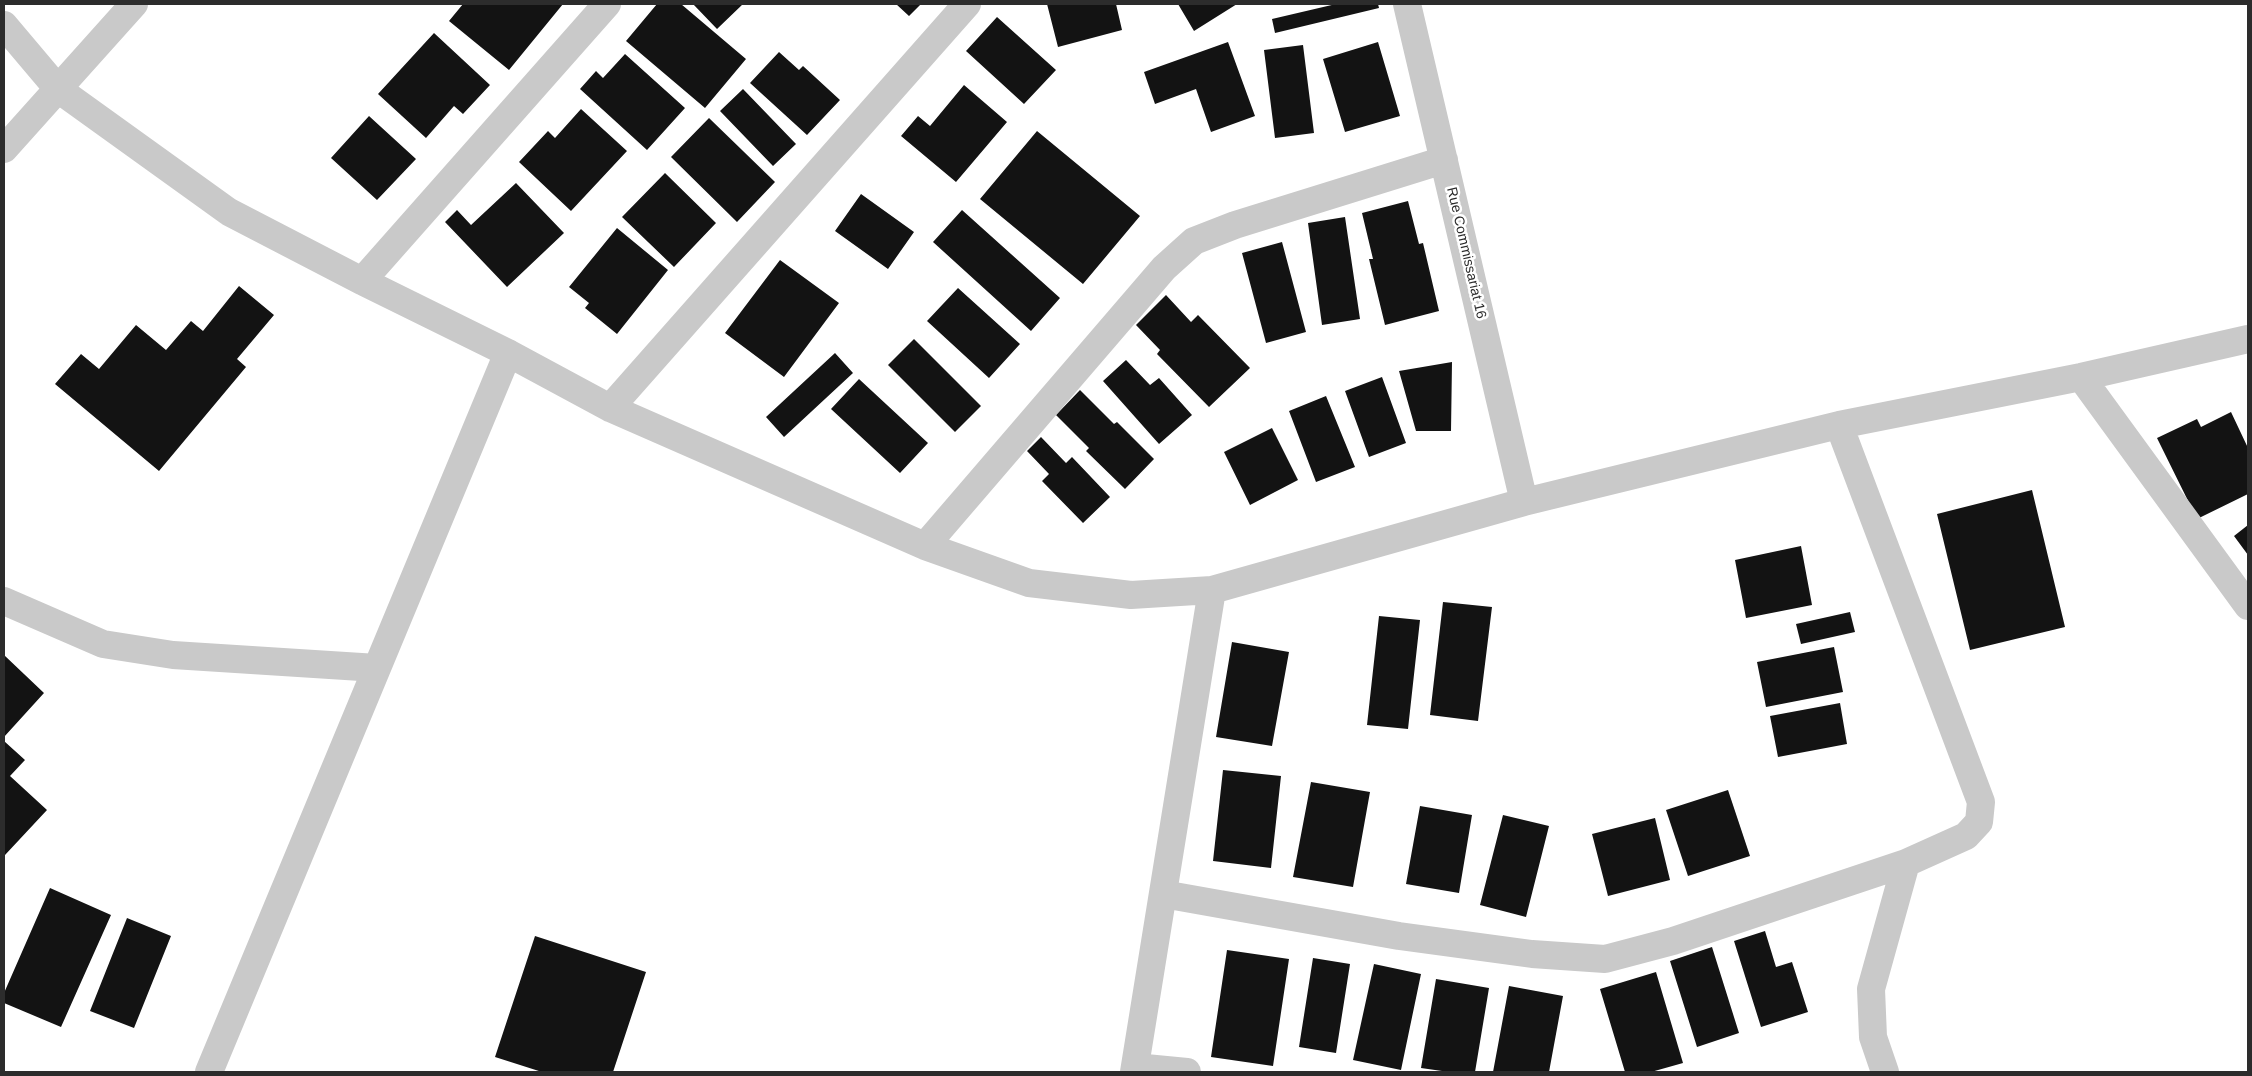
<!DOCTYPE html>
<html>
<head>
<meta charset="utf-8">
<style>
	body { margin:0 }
	#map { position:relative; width:2252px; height:1076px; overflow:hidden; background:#fff; font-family:Arial,sans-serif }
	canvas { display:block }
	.frame { position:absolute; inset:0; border:5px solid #2c2c2c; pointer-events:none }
</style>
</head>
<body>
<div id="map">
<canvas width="2252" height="1076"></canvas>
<div class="frame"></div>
</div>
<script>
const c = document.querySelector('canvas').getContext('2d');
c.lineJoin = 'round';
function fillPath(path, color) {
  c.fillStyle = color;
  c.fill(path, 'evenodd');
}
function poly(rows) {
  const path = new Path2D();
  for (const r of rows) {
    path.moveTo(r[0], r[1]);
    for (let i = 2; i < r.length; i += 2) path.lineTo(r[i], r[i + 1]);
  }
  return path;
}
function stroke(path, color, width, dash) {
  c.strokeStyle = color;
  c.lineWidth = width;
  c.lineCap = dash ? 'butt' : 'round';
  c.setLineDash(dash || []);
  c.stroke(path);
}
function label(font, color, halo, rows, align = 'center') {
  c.font = font + ' Arial,sans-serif';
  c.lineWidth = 5;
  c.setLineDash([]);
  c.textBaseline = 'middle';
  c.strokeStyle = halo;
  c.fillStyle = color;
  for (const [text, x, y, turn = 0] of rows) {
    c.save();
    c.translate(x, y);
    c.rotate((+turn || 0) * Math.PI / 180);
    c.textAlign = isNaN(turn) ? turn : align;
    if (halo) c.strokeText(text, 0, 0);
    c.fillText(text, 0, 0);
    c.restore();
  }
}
fillPath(poly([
	[463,4,563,4,509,70,449,21],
	[657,4,681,4,746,59,705,108,626,41],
	[693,4,743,4,717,29],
	[896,4,921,4,909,16],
	[1047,4,1116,4,1122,30,1058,47],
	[1178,4,1237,4,1194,31],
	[1336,4,1378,4,1379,8,1275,33,1272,19],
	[997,17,1056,70,1024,104,966,51],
	[434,33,490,85,463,114,454,106,426,138,378,94],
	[1228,42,1255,116,1211,132,1196,89,1155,104,1144,72],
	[1378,42,1400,116,1345,132,1323,59],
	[1303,45,1314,133,1275,138,1264,50],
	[779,52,799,70,803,66,840,100,807,135,750,83],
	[625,54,685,108,647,150,580,89,596,71,603,78],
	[964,85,1007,122,956,182,901,136,918,116,930,126],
	[743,89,796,144,773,166,720,111],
	[581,109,627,151,571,211,519,162,548,131,555,138],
	[369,116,416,159,377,200,331,158],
	[709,118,775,182,737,222,671,157],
	[1037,131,1140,216,1083,284,980,199],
	[665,173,716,223,674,267,622,217],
	[516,183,564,233,507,287,445,222,457,210,471,225],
	[861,194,914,232,888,269,835,231],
	[1408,201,1419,244,1423,243,1439,311,1385,325,1369,259,1373,259,1362,213],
	[962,210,1060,298,1031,331,933,242],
	[1345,217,1360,319,1322,325,1308,223],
	[617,228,668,270,617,334,585,308,589,303,569,287],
	[1282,242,1306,332,1266,343,1242,253],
	[780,260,839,303,784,377,725,333],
	[239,286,274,315,237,359,246,367,159,471,55,384,81,354,99,369,136,325,166,350,191,321,203,331],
	[958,288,1020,344,989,378,927,321],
	[1166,295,1191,322,1198,315,1250,368,1209,407,1157,354,1160,350,1136,325],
	[914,339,981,406,955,432,888,365],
	[835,353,853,373,784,437,766,417],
	[1126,360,1150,385,1159,378,1192,415,1159,444,1103,381],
	[1452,362,1451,431,1416,431,1399,371],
	[1382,377,1406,443,1369,457,1345,391],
	[859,379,928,443,900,473,831,409],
	[1080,390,1114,424,1117,422,1154,459,1125,489,1086,451,1089,448,1056,415],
	[1326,396,1355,467,1316,482,1289,411],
	[2231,412,2248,448,2248,494,2197,519,2157,438,2197,419,2201,427],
	[1272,428,1298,480,1250,505,1224,452],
	[1041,437,1066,463,1072,457,1110,497,1083,523,1042,481,1049,474,1027,451],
	[2032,490,2065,627,1970,650,1937,514],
	[2248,525,2248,555,2234,536],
	[1801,546,1812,605,1746,618,1735,560],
	[1443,602,1492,607,1478,721,1430,715],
	[1850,612,1855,632,1801,644,1796,624],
	[1379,616,1420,620,1408,729,1367,725],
	[1232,642,1289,652,1272,746,1216,737],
	[1834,647,1843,692,1766,707,1757,662],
	[4,655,44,693,4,737],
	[1840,703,1847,744,1778,757,1770,716],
	[4,741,25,760,10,776,47,810,5,855,4,853],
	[1223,770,1281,776,1271,868,1213,861],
	[1311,782,1370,792,1353,887,1293,877],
	[1728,790,1750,856,1688,876,1666,810],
	[1420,806,1472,815,1459,893,1406,884],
	[1503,815,1549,826,1526,917,1480,905],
	[1655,818,1670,880,1608,896,1592,834],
	[50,888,111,915,61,1027,4,1003,4,993],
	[127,918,171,936,134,1028,90,1011],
	[1765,931,1776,967,1792,962,1808,1012,1761,1027,1734,941],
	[535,936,646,972,613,1072,542,1072,495,1057],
	[1712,947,1739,1033,1697,1047,1670,961],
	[1227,950,1289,959,1273,1066,1211,1057],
	[1313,958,1350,964,1336,1053,1299,1047],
	[1374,964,1421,974,1401,1070,1353,1060],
	[1656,972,1683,1063,1651,1072,1625,1072,1600,989],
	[1436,979,1489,988,1475,1072,1449,1072,1421,1068],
	[1509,986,1563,996,1549,1072,1493,1072]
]), '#131313');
stroke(poly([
	[1407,4,1524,502],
	[4,25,58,89,229,212,362,281,508,353,610,408,925,546,1029,583,1131,595,1212,590,1524,502,1839,425,2081,377,2248,339],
	[4,149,134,4],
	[362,281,607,4],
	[2081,377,2248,606],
	[610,408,967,4],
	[925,546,1164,268,1194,241,1235,225,1444,160],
	[4,601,103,644,173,655,377,668],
	[1163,894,1399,936,1532,954,1605,959,1673,941,1906,863,1966,836,1979,822,1981,802,1839,425],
	[1135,1067,1187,1072],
	[209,1072,508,353],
	[1134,1072,1212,590],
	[1885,1072,1873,1037,1871,989,1906,863]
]), '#c9c9c9', 28);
label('14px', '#2c2c2c', '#fff', [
	["Rue Commissariat 16",1466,253,77]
]);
</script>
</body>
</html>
